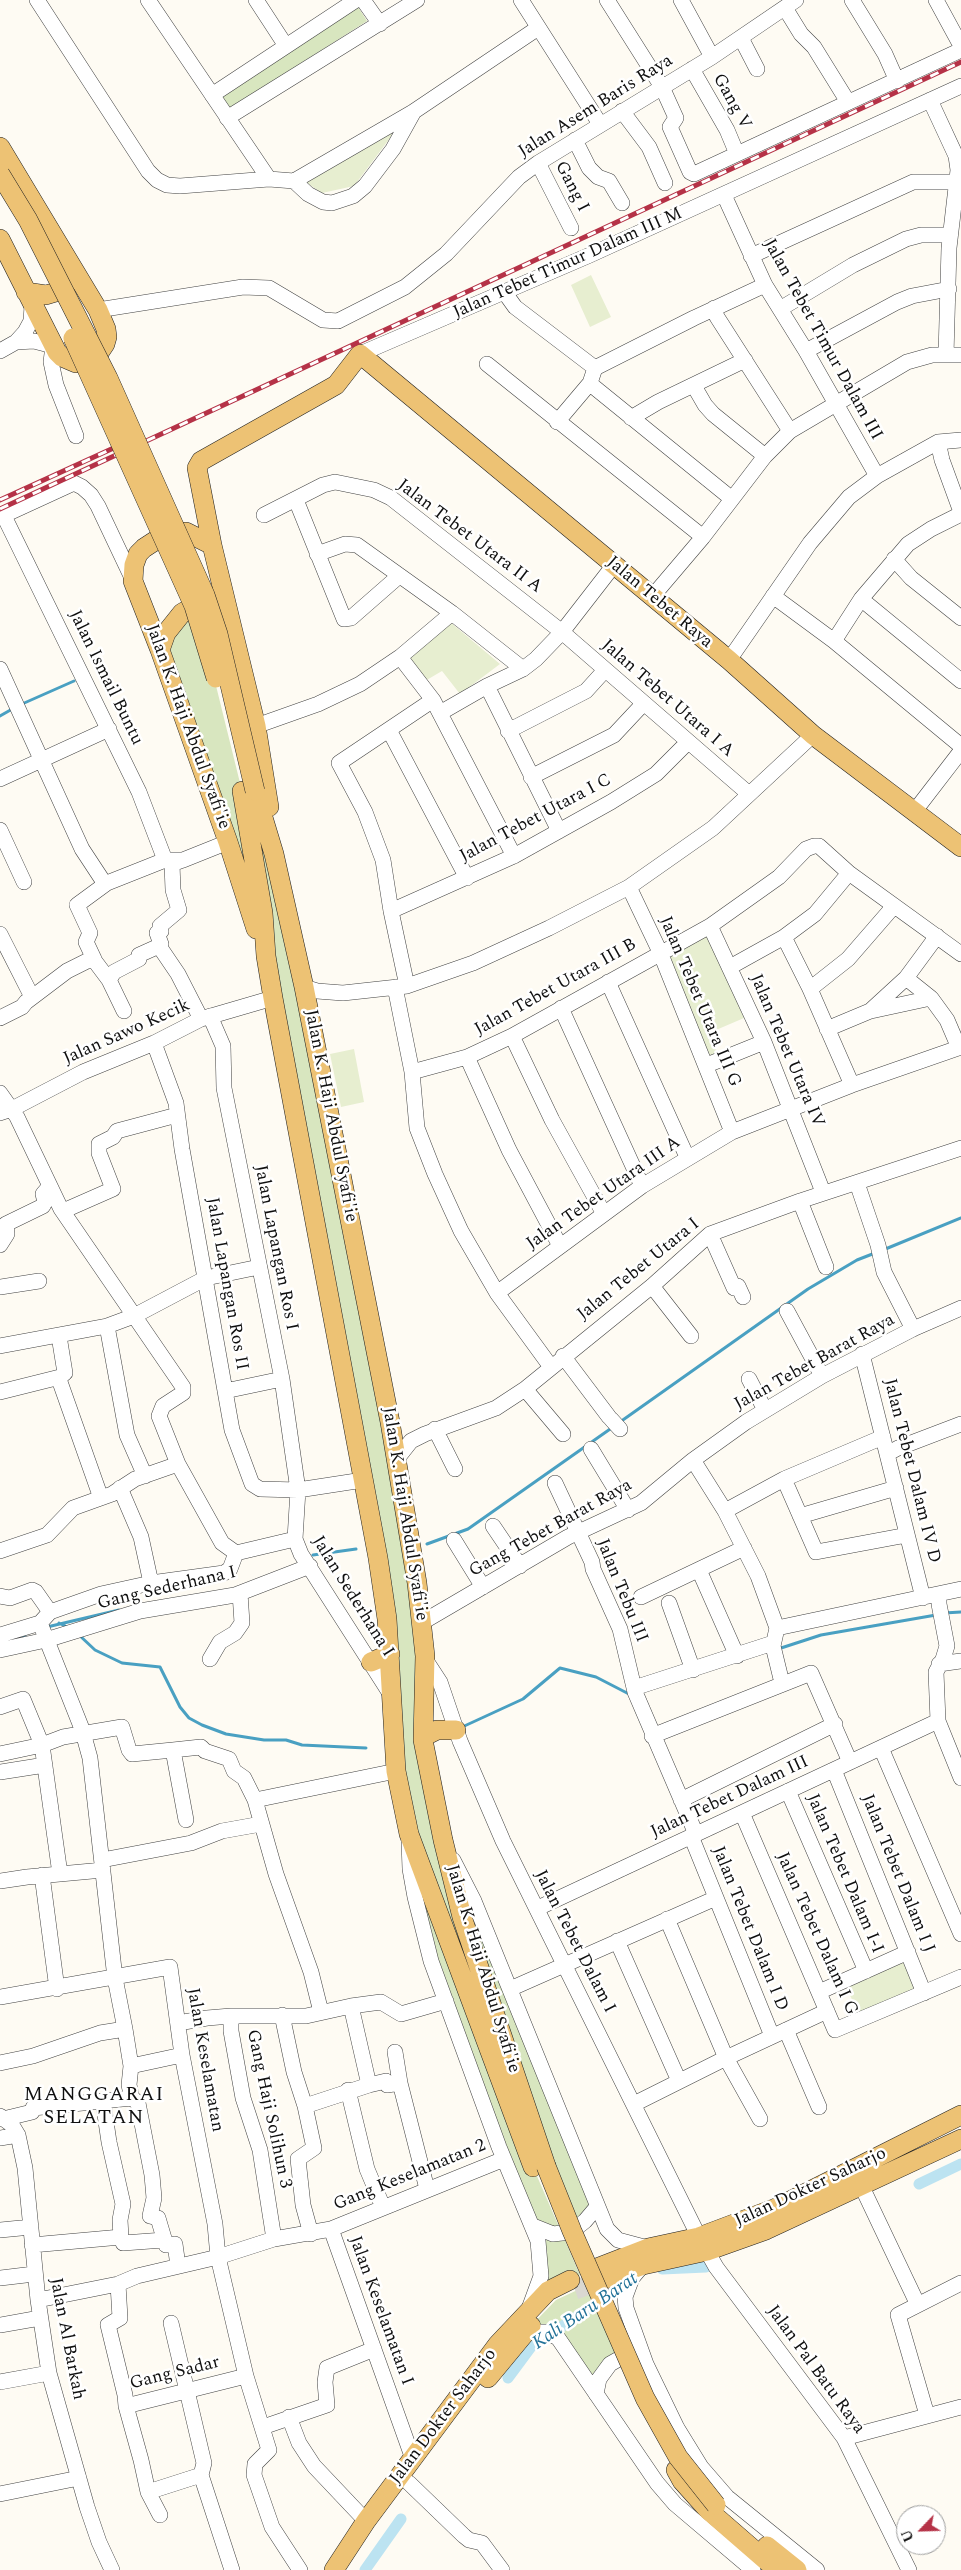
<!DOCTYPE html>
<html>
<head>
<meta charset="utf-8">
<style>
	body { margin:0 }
	#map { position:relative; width:961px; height:2570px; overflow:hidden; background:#fefbf3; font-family:Spectral,serif }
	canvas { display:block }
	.north { position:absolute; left:896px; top:2505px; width:50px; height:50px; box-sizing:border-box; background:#fff; border:1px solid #9f9f9f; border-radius:50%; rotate:246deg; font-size:14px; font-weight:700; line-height:20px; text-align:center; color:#0f0f0f }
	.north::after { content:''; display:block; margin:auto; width:18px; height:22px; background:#b53247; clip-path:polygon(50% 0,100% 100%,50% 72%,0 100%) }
</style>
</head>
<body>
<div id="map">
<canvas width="961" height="2570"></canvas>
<div class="north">U</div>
</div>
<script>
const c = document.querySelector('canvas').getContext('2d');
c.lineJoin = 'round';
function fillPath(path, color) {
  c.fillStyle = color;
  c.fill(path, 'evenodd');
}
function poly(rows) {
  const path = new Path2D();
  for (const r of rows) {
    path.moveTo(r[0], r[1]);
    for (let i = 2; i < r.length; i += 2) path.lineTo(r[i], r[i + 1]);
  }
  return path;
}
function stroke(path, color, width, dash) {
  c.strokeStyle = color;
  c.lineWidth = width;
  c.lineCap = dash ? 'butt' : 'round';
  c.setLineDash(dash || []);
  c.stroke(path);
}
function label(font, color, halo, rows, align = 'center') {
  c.font = font + ' Spectral,serif';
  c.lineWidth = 5;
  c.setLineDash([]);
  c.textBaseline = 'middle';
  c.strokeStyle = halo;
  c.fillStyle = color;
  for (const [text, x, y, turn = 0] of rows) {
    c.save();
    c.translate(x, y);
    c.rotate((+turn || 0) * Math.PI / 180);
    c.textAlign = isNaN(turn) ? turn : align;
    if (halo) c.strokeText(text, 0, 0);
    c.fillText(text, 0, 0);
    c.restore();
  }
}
fillPath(poly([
	[358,7,367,21,228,110,219,96],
	[182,613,201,625,242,791,255,791,390,1422,443,1840,596,2208,578,2227,554,2185,533,2167,580,2275,548,2291,431,1961,391,1670,266,956,160,650],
	[586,2286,618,2359,596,2394,561,2342,525,2332,556,2300]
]), '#d8e6bf');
fillPath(poly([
	[399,126,354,186,322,193,301,179],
	[591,275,611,317,590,327,571,285],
	[450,622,500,664,460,694,442,671,425,681,407,659],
	[708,933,744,1018,709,1033,719,1056,707,1060,662,952],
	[354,1049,364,1102,341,1107,330,1054],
	[907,1958,919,1987,859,2014,844,1983]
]), '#e7eed0');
stroke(poly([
	[22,704,74,681],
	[0,716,14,708],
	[883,1250,961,1218],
	[620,1422,808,1289,857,1260,875,1253],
	[427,1544,468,1529,613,1427],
	[313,1555,356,1549],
	[944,1613,961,1612],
	[59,1623,67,1627],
	[47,1627,119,1610],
	[78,1634,95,1650,122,1663,160,1667,180,1707,189,1718,202,1725,226,1734,264,1740,286,1740,302,1745,366,1748],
	[10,1641,25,1635],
	[778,1649,821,1635,936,1615],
	[460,1728,523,1699,560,1668,596,1677,627,1693,632,1693]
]), '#49a0c2', 3);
stroke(poly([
	[919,2184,961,2164],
	[662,2269,706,2267],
	[508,2378,531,2347,632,2280],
	[365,2570,401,2519]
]), '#bce3f1', 11);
stroke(poly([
	[575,2290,605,2279]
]), '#dad8d1', 19, [19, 9]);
const minor = poly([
	[37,0,148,171,157,180,167,185,180,186,269,179,294,181,413,112,538,28],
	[148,0,269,179],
	[256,0,286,46],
	[363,0,380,24],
	[521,0,600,124],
	[607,0,662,87,676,118,670,127,690,172,694,174,961,50],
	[681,0,712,57],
	[852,0,885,54,897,81],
	[936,0,961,46],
	[785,8,801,34,814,47,848,102],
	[741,38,757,69],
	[692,69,727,130,737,154],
	[212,95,356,0],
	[930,100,956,156,958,170,949,248,946,355],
	[622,111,649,147,665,183],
	[227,118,417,0],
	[575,140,589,168,598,177,609,181,622,203],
	[538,163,571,228],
	[294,181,308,194,323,202,332,203,353,196,365,186,393,149,413,113],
	[724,195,765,285,806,351,877,476],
	[751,256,913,182,961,182],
	[505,293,515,307,595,368],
	[714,308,717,317,790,431],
	[780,309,853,265,906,239,921,235,950,235],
	[98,310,243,287,269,288,323,320,338,321,405,287,446,254,519,177,538,163,712,57,796,0],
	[16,342,34,341,53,346,51,362,56,385,76,436],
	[0,351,16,342,25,332,31,321,32,306],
	[806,351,897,302,912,296,949,289],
	[360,354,590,255,961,86],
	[487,364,703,537],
	[595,368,590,383,594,387,732,499],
	[595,368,694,318,765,285],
	[694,386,705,405,713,414,765,456],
	[631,418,658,402,745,360],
	[557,422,590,383],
	[938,442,942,460,961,512],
	[296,500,344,619,351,618,399,576],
	[264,515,323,485,335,482,374,490,391,498,562,632,749,794],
	[4,516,139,792,165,860,183,860,228,842],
	[0,517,74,483,82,487,91,495,98,506,133,580],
	[317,554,345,544,357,545,452,613,523,669],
	[894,559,911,578,961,618],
	[773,596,834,641,961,746],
	[652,597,703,537,765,456,790,431,907,362,932,355,961,355],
	[861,599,961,681],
	[834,641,861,599,908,544,931,529,961,514],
	[400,657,433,700,514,856],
	[729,660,810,543,849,497,877,476,938,442,961,440],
	[0,669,82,849,105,884],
	[487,686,559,831],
	[440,713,487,686,523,669,536,659,562,632,614,565],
	[256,726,318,704,360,684,400,657,452,613],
	[389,730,467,878],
	[508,731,586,691,605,670],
	[531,777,614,735,643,704],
	[0,779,109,729],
	[914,812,961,751],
	[0,830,24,882],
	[629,887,660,952,732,1132],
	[391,911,514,856,611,802,656,774,688,742],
	[710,926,764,1042,823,1192],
	[0,934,32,997],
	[784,937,810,989,852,1085],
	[159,946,161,944,157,933,161,931,160,926,179,910,173,890,172,864,183,860],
	[94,959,86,942,90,933,77,905,107,883,165,860],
	[730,967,784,937,815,914,849,873],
	[906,978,931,998],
	[109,980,124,1011],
	[608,982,687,1157],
	[407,986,391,911,383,860,365,812,339,763,433,700],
	[304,987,317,991,343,993,407,986,473,963,549,928,629,887,713,828,813,735],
	[395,987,412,1072,417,1128,435,1174,461,1231,497,1293,551,1367],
	[810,989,848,959,894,906],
	[561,1008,642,1186],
	[871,1011,931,998,947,1020,959,1048],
	[210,1016,223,1046,224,1088,282,1379,298,1490,295,1539,301,1554,391,1695],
	[0,1018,22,1007,26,1002,67,971,87,961,94,960,109,980,114,972,139,959,139,955,159,946,178,974,201,1019],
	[827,1029,870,1011,906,978,937,936],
	[512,1036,552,1120,604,1214],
	[154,1043,176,1103,182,1149,232,1430,252,1484,260,1489,298,1490,363,1480],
	[467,1057,509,1150,560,1246],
	[707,1065,764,1042],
	[412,1072,467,1057,512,1036,710,926,779,877,806,849,814,846,819,846,849,873,961,954],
	[0,1093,17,1117,61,1209,183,1387,183,1393,163,1406,159,1416,178,1464,222,1543,236,1553],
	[0,1113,12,1109,83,1072,154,1043,201,1019,273,998],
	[857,1183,878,1245,884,1272,913,1329],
	[800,1201,826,1267],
	[63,1211,113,1189,99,1153,99,1144,113,1137,117,1131,177,1115],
	[710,1234,734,1288,738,1286,743,1297],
	[0,1245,7,1234,6,1224,43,1206,45,1202,43,1194,49,1187],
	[652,1286,691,1336],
	[0,1287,39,1281],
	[497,1293,642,1186,732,1132,852,1085,961,1047],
	[787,1311,822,1376],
	[107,1326,127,1435,145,1476],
	[59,1336,65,1373,60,1377,60,1382,101,1498],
	[0,1346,107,1326,134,1316,206,1278,259,1267],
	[862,1354,923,1598],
	[563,1356,609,1417],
	[749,1379,765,1410],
	[525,1389,563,1434],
	[225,1391,282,1379],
	[0,1392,60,1377],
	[611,1419,620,1429],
	[435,1429,455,1469],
	[591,1449,628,1510],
	[887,1454,898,1448,961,1424],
	[396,1460,411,1441,425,1434,496,1408,525,1389,652,1286,710,1234,800,1201,961,1148],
	[693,1460,725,1511,758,1576,777,1628,773,1646,782,1683],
	[784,1479,816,1552,907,1535],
	[555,1483,592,1562,593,1569,620,1629,635,1692,696,1834],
	[120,1488,141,1537,151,1583],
	[725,1511,784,1479,883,1437],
	[800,1516,896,1488],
	[493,1526,520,1566],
	[454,1540,483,1587],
	[0,1551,47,1535,73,1508,112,1494,135,1479,178,1464],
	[236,1553,295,1539],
	[699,1570,737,1656],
	[939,1594,939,1604,947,1646,943,1659,936,1672,938,1721,961,1778],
	[0,1596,10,1598,32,1590,36,1592,50,1612],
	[641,1597,744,1548],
	[669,1603,693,1670],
	[40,1623,82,1729,90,1758,115,1978,125,2029],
	[421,1623,568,1537,641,1503,693,1460,746,1422,822,1376,913,1329,961,1308],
	[777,1628,961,1589],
	[0,1635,40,1623,50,1612,101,1594,151,1583,224,1573,230,1569,236,1553],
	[0,1650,46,1640,140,1611,235,1595,310,1566],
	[210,1659,220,1642,235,1633,242,1623,240,1593],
	[425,1659,440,1682,460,1741,503,1841,699,2237],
	[939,1664,961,1661],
	[634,1688,773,1643],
	[0,1707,23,1699,42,1745,60,1874],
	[652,1736,811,1673,850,1762],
	[881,1748,961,1934],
	[173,1750,201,1747,205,1751,229,1759,234,1771,244,1778,255,1800,276,1874,311,1972,321,2012],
	[0,1754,42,1745,63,1737,122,1727,129,1750,132,1754,173,1750,186,1820],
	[834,1770,924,1993],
	[0,1772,45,1765],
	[788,1791,866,1971],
	[255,1800,396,1771],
	[681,1800,835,1724],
	[742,1813,835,2030,961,1977],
	[691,1836,772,2036],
	[409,1841,410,1869,415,1897,431,1961,499,2147,538,2241,541,2276,530,2306],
	[102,1860,191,1843,222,1831,261,1824],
	[453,1860,474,1901,607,2229,618,2240,648,2248],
	[42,1875,57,1989],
	[0,1881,27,1877,103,1870],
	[538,1908,938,1721],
	[667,1919,726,2058,760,2119],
	[617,1941,679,2081],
	[510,1989,716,1898],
	[819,1992,908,1952],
	[0,1997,170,1967,182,2055,215,2224,218,2257,246,2376,269,2450,255,2464,254,2475,272,2527,300,2570],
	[351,2006,369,2085],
	[282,2015,294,2072,305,2106,314,2148,298,2159,303,2205,311,2234],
	[231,2016,231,2031,243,2098,260,2150,274,2239],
	[178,2023,207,2018,231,2016,306,2016,351,2006,381,2002,401,2014,446,2001],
	[786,2030,819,2107],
	[395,2052,400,2083,427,2189],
	[0,2063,33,2056,100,2033,125,2029,131,2066,129,2085,132,2098],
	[131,2066,182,2055],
	[348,2090,367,2169,383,2207],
	[132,2098,138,2103,152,2175,154,2198,150,2216,158,2218,166,2245,175,2244,178,2266],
	[103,2101,109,2142,123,2204,120,2220,121,2237],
	[634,2104,726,2058,827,2011],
	[305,2106,369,2085,386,2081,387,2085,400,2083],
	[0,2116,12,2125,18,2135,25,2168,38,2300,49,2373,87,2507,99,2542,112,2570],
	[3,2119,32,2112,33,2108,132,2098],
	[0,2138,18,2135],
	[862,2187,918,2305],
	[533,2226,553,2234,571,2232,585,2221,596,2208],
	[331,2229,413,2459],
	[0,2230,31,2227],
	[32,2245,121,2237,123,2243,164,2240],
	[707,2251,716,2267,844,2438,909,2570],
	[643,2265,632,2278,625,2297,626,2308,646,2364,677,2428,701,2467,727,2497,817,2570],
	[0,2278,34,2274],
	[118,2284,120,2318,108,2325,125,2395,126,2406,246,2376],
	[38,2300,118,2284,137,2276,218,2257,274,2239,331,2229,504,2159],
	[171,2323,204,2463,201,2475,232,2570],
	[0,2325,40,2318],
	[525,2332,546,2332,558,2338,657,2483,675,2504,753,2570],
	[0,2382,49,2373],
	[596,2394,599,2379,610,2364,624,2356,636,2357],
	[126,2406,141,2460,148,2492,201,2475],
	[927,2415,898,2315,961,2283],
	[289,2417,299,2443,314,2466,366,2521],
	[263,2427,327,2405,325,2382,327,2368,374,2349],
	[844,2438,961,2407],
	[409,2483,464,2536,469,2540,482,2543,502,2570],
	[148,2492,160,2515],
	[0,2494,79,2478]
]);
const major = poly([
	[0,147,98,310,106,329,107,337,105,344,97,356,87,362,76,363,62,357,57,352,0,239],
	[26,292,46,295,56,292,65,286,71,276],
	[212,545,186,532,167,533,144,548,138,554,134,565,133,581,160,650,228,842,256,929],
	[160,650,166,633,182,613,197,604,208,602],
	[242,791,263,913,266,956,273,998,378,1558,387,1619,396,1771,409,1834,533,2167],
	[255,791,274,854,304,987,390,1422,417,1583,425,1656,423,1740,443,1840,462,1917,546,2166],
	[269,807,256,726,212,545,197,468,201,461,336,385,360,354,729,660,813,735,961,847],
	[371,1662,390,1654],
	[423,1740,427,1735,437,1730,456,1730],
	[599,2267,648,2248,699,2237,776,2208,961,2115],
	[605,2279,643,2265,707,2251,766,2230,961,2139],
	[488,2378,531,2326],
	[676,2470,682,2481,708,2510,777,2570],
	[767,2546,797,2570],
	[334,2570,366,2521,498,2344,548,2291,570,2280]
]);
stroke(minor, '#424242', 16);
stroke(major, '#202020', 20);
stroke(minor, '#fff', 15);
stroke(major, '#edc274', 19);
const rail = poly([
	[0,500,118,446],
	[0,509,961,62]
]);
stroke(rail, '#b53247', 5);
stroke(rail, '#fff', 3, [9]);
const majorBridge = poly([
	[0,174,28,220,108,378,205,595,218,634,255,791],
	[73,338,194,606,216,678],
	[546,2166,572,2231,645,2398,678,2457,716,2505]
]);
stroke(majorBridge, '#202020', 20, []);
stroke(majorBridge, '#edc274', 19);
label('18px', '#0f0f0f', '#fff', [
	["Gang V",731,102,61],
	["Jalan Asem Baris Raya",596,107,-32],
	["Gang I",571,187,63],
	["Jalan Tebet Timur Dalam III M",568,264,-24],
	["Jalan Tebet Timur Dalam III",822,340,61],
	["Jalan Tebet Utara II A",469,537,37],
	["Jalan Tebet Raya",659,603,40],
	["Jalan Ismail Buntu",105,678,64],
	["Jalan Tebet Utara I A",667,699,41],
	["Jalan K. Haji Abdul Syafi'ie",187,727,70],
	["Jalan Tebet Utara I C",536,819,-28],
	["Jalan Tebet Utara III B",556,988,-29],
	["Jalan Tebet Utara III G",699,1002,67],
	["Jalan Sawo Kecik",127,1033,-24],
	["Jalan Tebet Utara IV",786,1051,67],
	["Jalan K. Haji Abdul Syafi'ie",330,1116,79],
	["Jalan Tebet Utara III A",604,1194,-35],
	["Jalan Lapangan Ros I",275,1248,79],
	["Jalan Tebet Utara I",639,1270,-39],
	["Jalan Lapangan Ros II",226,1284,80],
	["Jalan Tebet Barat Raya",815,1363,-29],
	["Jalan Tebet Dalam IV D",911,1471,76],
	["Jalan K. Haji Abdul Syafi'ie",404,1514,81],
	["Gang Tebet Barat Raya",551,1529,-29],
	["Gang Sederhana I",167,1589,-13],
	["Jalan Tebu III",621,1591,68],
	["Jalan Sederhana I",352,1597,58],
	["Jalan Tebet Dalam III",730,1798,-25],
	["Jalan Tebet Dalam I-I",844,1874,67],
	["Jalan Tebet Dalam I J",897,1874,68],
	["Jalan Tebet Dalam I D",749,1929,68],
	["Jalan Tebet Dalam I G",816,1934,66],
	["Jalan Tebet Dalam I",574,1942,63],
	["Jalan K. Haji Abdul Syafi'ie",482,1969,73],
	["Jalan Keselamatan",204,2060,80],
	["Gang Haji Solihun 3",268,2109,78],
	["Gang Keselamatan 2",410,2176,-22],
	["Jalan Dokter Saharjo",811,2188,-25],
	["Jalan Keselamatan I",380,2311,70],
	["Jalan Al Barkah",66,2339,79],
	["Jalan Pal Batu Raya",815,2370,54],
	["Gang Sadar",175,2374,-14],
	["Jalan Dokter Saharjo",444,2417,-53]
]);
label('italic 19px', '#227298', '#fff', [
	["Kali Baru Barat",586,2312,-34]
]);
c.letterSpacing = '1px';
label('20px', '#0f0f0f', '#fff', [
	["MANGGARAI",94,2096],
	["SELATAN",94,2119]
]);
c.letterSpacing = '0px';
</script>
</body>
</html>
